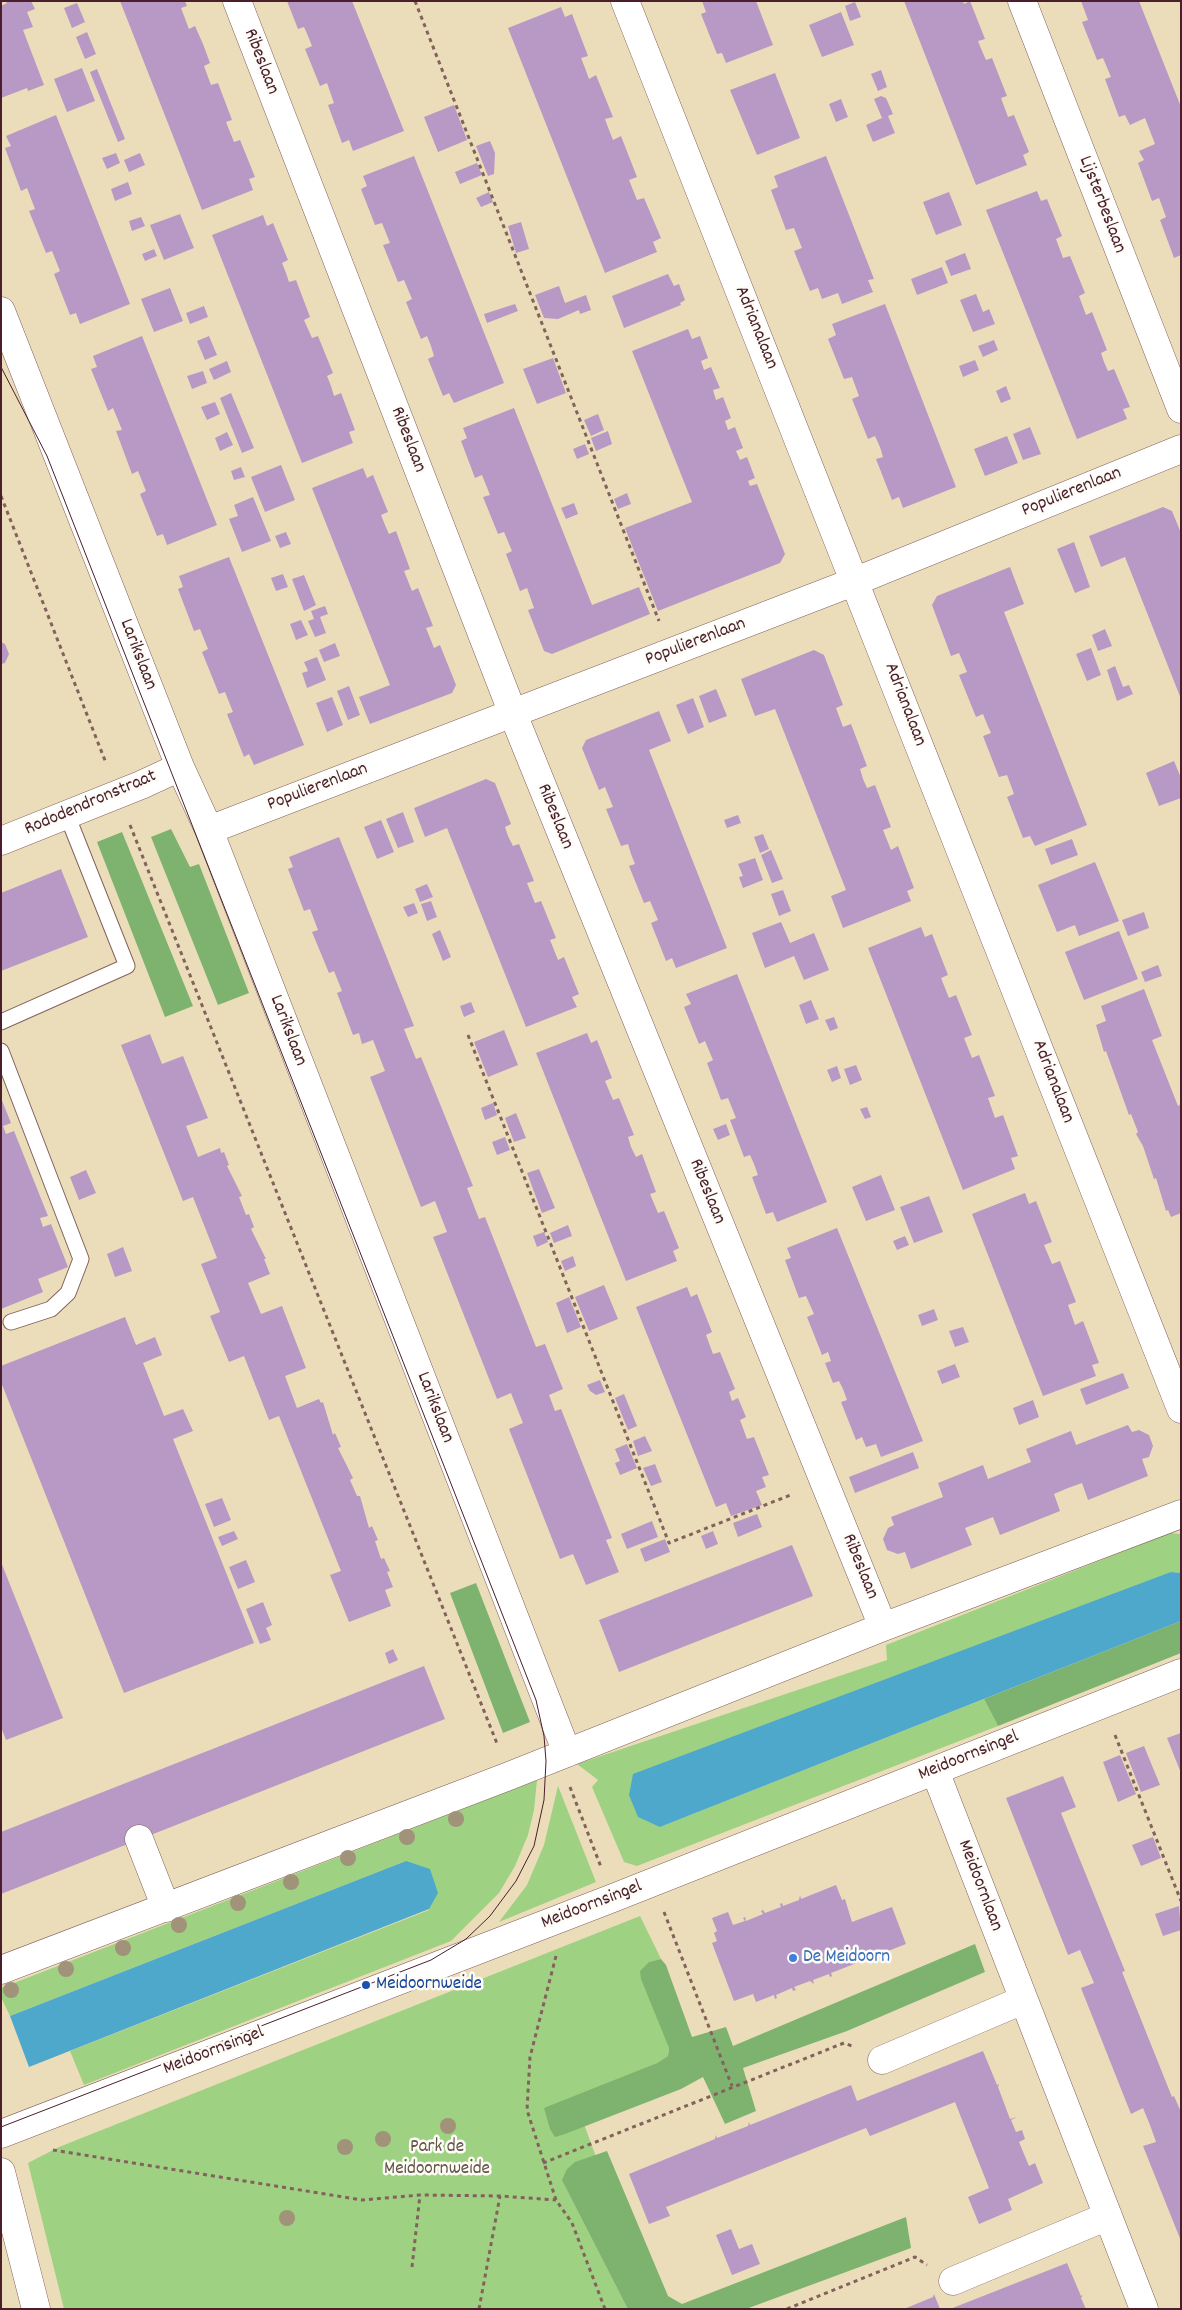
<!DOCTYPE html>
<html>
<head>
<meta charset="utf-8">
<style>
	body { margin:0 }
	#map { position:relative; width:1182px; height:2310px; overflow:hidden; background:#ecddba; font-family:Dekko,sans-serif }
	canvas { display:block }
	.frame { position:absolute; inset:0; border:2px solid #4a1f2b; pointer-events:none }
</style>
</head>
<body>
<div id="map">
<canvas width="1182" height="2310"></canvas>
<div class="frame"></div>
</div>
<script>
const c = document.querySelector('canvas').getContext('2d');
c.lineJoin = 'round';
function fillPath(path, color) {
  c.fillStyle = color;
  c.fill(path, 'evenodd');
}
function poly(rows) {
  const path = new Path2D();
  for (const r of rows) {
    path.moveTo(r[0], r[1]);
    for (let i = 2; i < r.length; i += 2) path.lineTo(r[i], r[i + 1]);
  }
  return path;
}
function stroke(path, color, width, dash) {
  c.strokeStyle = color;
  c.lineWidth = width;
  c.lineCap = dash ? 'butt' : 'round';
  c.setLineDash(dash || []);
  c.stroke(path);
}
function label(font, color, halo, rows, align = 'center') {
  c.font = font + ' Dekko,sans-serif';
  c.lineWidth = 5;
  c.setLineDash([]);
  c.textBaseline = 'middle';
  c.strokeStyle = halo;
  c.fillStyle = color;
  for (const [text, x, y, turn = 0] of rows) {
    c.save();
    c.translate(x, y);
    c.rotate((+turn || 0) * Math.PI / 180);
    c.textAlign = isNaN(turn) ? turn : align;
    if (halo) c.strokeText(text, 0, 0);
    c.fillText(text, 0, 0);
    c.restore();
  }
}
fillPath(poly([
	[1170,1533,1181,1534,1181,1573,1171,1572,660,1827,984,1699,998,1726,637,1866,624,1862,592,1787,598,1780,577,1764,887,1660,886,1645],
	[537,1780,534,1810,528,1835,515,1866,499,1893,451,1941,84,2085,70,2051,429,1910,406,1861,10,2016,1,1997,1,1988],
	[558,1786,596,1882,499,1922,527,1885,544,1845],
	[640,1916,661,1959,649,1962,669,2048,668,2056,657,2063,574,2097,652,2309,64,2309,28,2163,59,2147]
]), '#9ed181');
fillPath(poly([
	[171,829,190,867,199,864,249,993,218,1005,151,837],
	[122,832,193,1006,165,1017,97,842],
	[476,1583,530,1722,503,1733,450,1593],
	[1181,1621,1181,1653,998,1726,984,1699],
	[975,1944,985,1972,847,2031,743,2068,756,2111,725,2124,703,2077,681,2089,565,2134,555,2137,550,2129,544,2108,657,2063,668,2056,669,2048,641,1979,640,1971,649,1962,661,1959,666,1965,692,2037,726,2027,733,2046],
	[607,2151,668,2296,682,2304,906,2217,911,2248,746,2309,628,2309,562,2180,567,2169,575,2162]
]), '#7eb36f');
fillPath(poly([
	[1171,1572,1181,1573,1181,1621,660,1827,638,1817,629,1795,633,1774],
	[406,1861,430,1869,438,1893,429,1909,29,2067,10,2016]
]), '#4da8cb');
fillPath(poly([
	[6,1,31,1,35,9,27,12,33,27,23,30,44,85,28,91,27,88,1,98,1,6,7,3],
	[120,1,185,1,187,6,181,8,189,29,195,26,203,44,210,63,204,66,211,85,218,83,232,120,226,122,234,142,240,140,255,177,249,179,253,190,202,210],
	[287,1,352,1,404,131,353,151,349,140,342,143,328,105,334,103,327,83,320,86,305,49,312,46,308,36,304,27,298,29],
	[702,1,756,1,773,45,726,63,722,53,717,54,701,14,706,12],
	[904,1,963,1,964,4,970,1,985,39,978,41,982,51,986,60,992,58,1007,96,1001,98,1008,117,1014,115,1029,152,1023,155,1027,165,976,185],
	[1081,1,1139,1,1181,107,1181,255,1174,258,1160,220,1166,217,1159,198,1152,201,1138,163,1144,160,1139,151,1155,144,1145,118,1130,125,1125,115,1119,117,1105,79,1111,77,1103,58,1097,60,1082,22,1088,20],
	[855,2,861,17,850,21,845,6],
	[77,3,85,22,72,28,64,8],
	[561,7,565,17,572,14,588,56,581,58,585,68,589,79,596,75,613,117,605,119,609,130,613,140,621,136,637,177,629,180,637,200,644,198,661,238,653,242,657,252,605,273,508,28],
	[841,12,854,45,822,57,809,25],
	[87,32,96,54,85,59,76,37],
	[82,68,95,101,67,112,54,79],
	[97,69,125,139,118,142,90,72],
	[881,70,887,87,878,91,871,74],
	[775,73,800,138,757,155,730,90],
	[881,96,886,98,893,114,888,116,895,133,873,142,866,125,882,118,874,99],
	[841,99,848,117,836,122,829,104],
	[454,105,467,140,438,152,424,117],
	[56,115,130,304,80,324,76,313,70,315,54,274,60,271,52,251,46,253,29,211,35,209,27,188,21,191,5,148,11,146,6,136],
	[490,141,495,153,494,174,488,176,476,146],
	[116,153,120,163,107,169,102,158],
	[140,153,145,165,129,172,124,160],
	[414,156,504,383,454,403,449,393,443,396,428,359,434,356,431,346,427,336,421,339,406,302,412,299,404,280,398,282,383,245,390,243,382,223,375,225,361,189,367,186,363,176],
	[826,156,874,279,868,280,873,292,842,304,838,293,822,299,818,288,810,291,794,251,802,248,794,228,786,230,771,190,778,187,774,176],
	[477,163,482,175,460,184,455,172],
	[128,182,132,194,115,201,111,189],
	[1037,191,1041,201,1047,199,1062,236,1056,239,1063,258,1070,256,1085,293,1079,296,1086,315,1092,312,1107,350,1101,353,1104,362,1108,371,1114,369,1130,407,1123,409,1127,419,1077,439,986,210],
	[489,192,493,202,481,207,476,198],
	[949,192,962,225,936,235,923,202],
	[180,214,194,248,164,260,150,225],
	[263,215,267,226,273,223,288,260,282,263,286,273,289,282,296,280,310,317,304,320,312,338,318,336,333,373,327,376,331,386,334,396,341,393,355,430,349,432,353,443,302,463,212,235],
	[141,217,145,226,132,231,129,221],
	[521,222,529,249,516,253,508,226],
	[154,249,157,256,145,261,142,254],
	[965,253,971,269,951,276,945,261],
	[942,267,948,283,917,295,911,279],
	[668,274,674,286,679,284,685,300,680,303,681,305,624,328,612,296],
	[559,286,565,303,586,295,591,310,580,314,579,310,558,319,544,318,535,295],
	[170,288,183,321,154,332,141,299],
	[976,294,983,312,989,309,995,324,973,332,960,300],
	[515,304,518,311,487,323,484,314],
	[885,304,956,487,903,508,899,497,892,500,876,459,883,457,880,447,875,436,868,439,852,399,859,396,852,377,844,379,828,339,836,335,832,324],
	[204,306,208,317,190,324,186,313],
	[688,329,692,339,700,336,708,358,701,361,704,370,711,367,720,388,713,390,716,400,723,397,731,418,725,421,728,430,735,427,743,448,736,451,740,460,747,457,755,478,748,481,750,486,757,484,785,554,780,563,658,611,625,528,692,502,632,351],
	[142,336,217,525,167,545,163,534,157,536,140,494,146,491,138,471,132,474,116,431,122,430,118,420,113,408,108,411,91,369,97,367,93,356],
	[209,336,217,355,205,360,197,341],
	[994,340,998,350,983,357,978,346],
	[553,358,566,393,537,404,523,369],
	[975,360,979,370,963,377,959,366],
	[227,361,231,372,214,380,209,369],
	[203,371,207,383,192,389,187,376],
	[1006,386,1011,399,1001,403,996,391],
	[231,393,254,448,242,453,220,398],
	[215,402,220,414,207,420,201,407],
	[514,408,592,605,639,587,650,614,552,654,544,651,528,610,534,608,527,588,520,591,506,554,512,551,504,532,498,534,483,497,490,495,482,475,475,478,461,441,467,438,463,428],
	[598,414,604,430,591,436,584,420],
	[1030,427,1041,454,1023,460,1013,434],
	[608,431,612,444,596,451,591,438],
	[227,432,233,445,220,451,215,438],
	[1007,436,1018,463,985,476,974,449],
	[585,444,589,454,577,459,573,449],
	[281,465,295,500,265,512,251,477],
	[241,467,245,477,234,480,231,471],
	[363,468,367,478,373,475,388,512,381,515,385,525,389,534,396,531,410,569,404,571,412,591,418,588,433,626,426,628,434,648,440,645,456,685,452,693,370,724,359,697,390,685,312,488],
	[627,493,631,504,618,509,614,499],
	[253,497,271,541,242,552,229,519,238,516,234,505],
	[574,503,578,514,566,519,561,508],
	[1163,507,1172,511,1181,533,1181,699,1125,557,1101,567,1089,536],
	[286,532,291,544,280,548,275,536],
	[1074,542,1090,587,1075,593,1057,549],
	[229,557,304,745,254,765,249,754,244,757,227,714,233,712,225,692,219,694,202,652,208,649,200,629,194,631,178,589,183,587,179,576],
	[1010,567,1024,604,1004,612,1087,825,1035,846,1030,836,1023,838,1007,797,1014,794,1007,775,999,777,983,736,991,733,987,724,983,714,976,717,959,675,967,672,959,653,951,656,932,605,937,596],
	[283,574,288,587,276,591,271,578],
	[304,575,316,605,304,611,292,579],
	[325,606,328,614,320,617,326,633,315,637,308,621,314,619,311,611],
	[301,620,308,635,296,640,290,624],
	[1105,629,1112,646,1098,651,1092,635],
	[1,642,5,644,9,654,5,663,1,664],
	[335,643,340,656,324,662,319,650],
	[1091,648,1101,675,1087,681,1076,654],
	[814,650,824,655,843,705,836,708,843,727,851,724,867,766,860,769,863,779,867,788,875,785,891,827,883,830,891,850,898,846,914,888,907,891,911,901,843,928,831,896,846,890,775,709,755,716,741,679],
	[317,657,326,680,307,688,302,673,308,671,304,662],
	[1115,666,1123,687,1129,685,1133,694,1117,701,1107,670],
	[349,686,360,715,348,720,337,691],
	[716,689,727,716,709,723,699,696],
	[332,697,343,725,327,732,316,703],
	[693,698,704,727,688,734,676,705],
	[659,711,671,741,649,750,727,948,676,968,672,958,666,961,651,923,658,920,650,901,644,903,629,866,635,864,631,854,628,844,621,846,606,809,613,807,605,787,599,790,582,748,586,740],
	[1174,761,1181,778,1181,798,1159,806,1146,773],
	[486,779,495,783,511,824,505,827,508,836,513,846,519,844,534,881,527,883,535,903,541,901,556,938,550,940,558,960,564,957,579,994,572,997,577,1007,526,1027,447,828,425,837,414,808],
	[403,812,414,842,398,848,386,819],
	[738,815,741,823,727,828,724,820],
	[381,820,394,852,377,859,364,827],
	[763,834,769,849,760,853,754,837],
	[339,837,414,1026,404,1029,416,1059,421,1057,434,1089,473,1186,467,1188,479,1219,485,1217,536,1347,545,1344,563,1389,549,1395,555,1411,561,1409,574,1442,612,1538,606,1540,619,1572,586,1585,573,1554,560,1559,509,1429,523,1423,511,1393,497,1399,433,1237,447,1232,435,1201,421,1207,370,1077,385,1071,373,1040,362,1044,359,1033,353,1035,337,993,342,991,334,971,329,973,312,932,318,930,310,909,304,911,288,869,293,867,289,857],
	[1072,839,1078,855,1051,865,1045,849],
	[771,850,783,879,772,883,761,855],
	[755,858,763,880,743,888,739,877,743,876,738,864],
	[1095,862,1119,921,1079,936,1075,925,1057,932,1038,885],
	[61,869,88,937,1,971,1,893],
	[427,884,433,897,420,902,415,889],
	[783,890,791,911,779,916,771,894],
	[431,901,437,917,427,921,421,904],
	[414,903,418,913,408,917,403,907],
	[1144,912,1149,928,1128,936,1122,920],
	[781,922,790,943,814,933,829,970,804,980,794,956,765,968,752,933],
	[921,927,925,937,932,934,948,975,941,978,949,998,956,995,972,1035,964,1038,972,1058,979,1055,995,1096,988,1098,995,1118,1003,1115,1018,1156,1011,1158,1015,1169,963,1190,868,948],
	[440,930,451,957,443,961,432,934],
	[1119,931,1138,979,1084,1000,1065,952],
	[1158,965,1162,976,1145,982,1141,972],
	[737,974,827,1202,777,1222,773,1212,766,1214,752,1177,758,1175,754,1164,750,1155,744,1157,730,1120,736,1118,728,1098,721,1100,707,1063,713,1060,705,1041,699,1044,684,1007,691,1004,686,994],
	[1144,989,1162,1036,1152,1040,1178,1106,1181,1104,1181,1213,1171,1217,1168,1210,1166,1211,1156,1178,1154,1179,1143,1146,1136,1134,1138,1132,1131,1114,1129,1115,1106,1051,1104,1052,1096,1025,1106,1021,1101,1006],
	[811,1000,819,1019,806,1024,799,1005],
	[471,1002,475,1012,464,1017,460,1006],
	[834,1017,838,1028,830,1031,825,1020],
	[504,1030,518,1065,488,1077,474,1042],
	[587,1033,591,1043,597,1040,612,1078,605,1081,613,1100,619,1098,634,1135,628,1137,631,1147,636,1157,642,1154,656,1192,650,1194,658,1213,664,1211,679,1248,673,1251,677,1261,626,1281,536,1053],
	[150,1034,162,1064,183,1056,208,1118,186,1126,198,1157,220,1148,221,1153,224,1152,229,1165,227,1166,242,1196,239,1197,246,1215,249,1214,254,1227,251,1229,266,1259,264,1259,270,1274,248,1283,261,1314,282,1306,306,1368,285,1376,297,1408,319,1399,321,1403,323,1402,333,1435,335,1433,341,1447,338,1448,353,1478,350,1480,357,1496,360,1496,369,1528,372,1526,378,1540,375,1541,381,1559,384,1558,390,1571,387,1572,393,1587,385,1590,391,1606,349,1622,330,1575,341,1571,279,1416,269,1420,244,1356,229,1362,210,1316,220,1312,201,1264,217,1258,193,1197,183,1201,121,1045],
	[856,1065,862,1080,850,1085,844,1069],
	[837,1066,841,1078,832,1082,827,1070],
	[1,1098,11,1123,3,1126,6,1134,14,1131,48,1216,40,1218,43,1227,51,1224,68,1267,38,1279,43,1292,1,1309],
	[493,1103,497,1115,485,1120,481,1108],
	[867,1107,871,1117,865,1119,860,1109],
	[516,1113,526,1138,514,1142,505,1118],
	[726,1124,730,1135,718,1140,713,1129],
	[505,1137,510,1150,497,1155,492,1142],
	[539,1169,555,1208,542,1213,527,1173],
	[86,1170,96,1193,79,1200,70,1177],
	[881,1175,895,1210,866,1221,852,1187],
	[1025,1193,1029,1204,1036,1201,1052,1242,1044,1245,1052,1264,1060,1261,1076,1302,1068,1305,1075,1325,1083,1321,1099,1363,1092,1365,1096,1376,1043,1396,972,1214],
	[929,1196,943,1232,914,1243,900,1207],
	[568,1225,572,1236,554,1243,550,1233],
	[837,1228,923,1441,881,1457,876,1444,866,1447,862,1437,856,1440,841,1402,847,1400,843,1389,839,1381,833,1383,825,1363,831,1361,828,1352,822,1355,807,1317,814,1314,806,1296,799,1298,785,1260,791,1258,787,1248],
	[544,1232,548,1242,537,1247,533,1236],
	[905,1236,909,1245,897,1250,893,1241],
	[123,1247,132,1271,115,1277,107,1254],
	[573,1256,576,1266,565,1271,561,1261],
	[604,1285,618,1319,589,1331,575,1297],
	[687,1287,691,1297,697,1294,712,1332,706,1335,713,1354,720,1352,735,1389,729,1392,732,1401,738,1398,746,1417,740,1420,747,1439,754,1437,769,1475,762,1477,766,1487,756,1491,762,1505,731,1516,726,1503,716,1507,636,1307],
	[569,1297,581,1327,567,1333,556,1303],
	[934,1309,938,1320,922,1326,918,1315],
	[125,1317,136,1345,155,1337,162,1355,143,1363,164,1416,183,1409,193,1431,173,1439,254,1643,124,1693,1,1382,1,1366],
	[963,1327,969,1342,955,1347,949,1331],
	[955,1364,960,1377,942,1384,937,1371],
	[1123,1373,1129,1388,1086,1405,1080,1389],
	[600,1380,605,1392,596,1395,590,1391,587,1385],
	[624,1394,637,1426,628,1430,615,1398],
	[1033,1400,1039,1417,1019,1425,1013,1408],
	[1128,1425,1132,1432,1139,1430,1149,1435,1153,1446,1149,1457,1142,1459,1148,1476,1088,1500,1082,1483,1068,1488,1054,1494,1060,1511,1000,1535,993,1517,965,1528,972,1545,911,1569,905,1552,898,1554,887,1550,883,1539,888,1528,894,1525,891,1517,943,1497,938,1483,983,1465,988,1479,1031,1462,1026,1449,1071,1431,1076,1445],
	[645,1436,652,1451,638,1456,633,1441],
	[627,1444,637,1468,620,1475,615,1463,620,1461,615,1449],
	[913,1452,919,1468,855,1493,849,1477],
	[655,1464,662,1482,651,1486,643,1468],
	[222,1498,231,1520,214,1527,205,1504],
	[757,1514,762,1527,738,1537,733,1523],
	[652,1521,658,1537,627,1549,621,1534],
	[234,1531,238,1539,222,1546,218,1537],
	[713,1531,718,1544,706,1549,701,1536],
	[665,1539,670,1552,645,1562,640,1549],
	[792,1545,813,1596,619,1672,599,1620],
	[246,1560,255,1582,238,1589,229,1567],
	[1,1562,63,1718,6,1740,1,1727],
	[263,1602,272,1625,266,1628,271,1640,260,1644,246,1609],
	[393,1649,398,1660,389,1664,385,1653],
	[424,1666,445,1719,1,1894,1,1832],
	[1181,1733,1181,1773,1167,1738],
	[1144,1746,1160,1785,1141,1792,1126,1753],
	[1120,1755,1136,1794,1118,1802,1103,1762],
	[1063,1776,1076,1807,1061,1813,1118,1954,1125,1971,1122,1972,1172,2097,1174,2096,1181,2112,1181,2241,1143,2146,1156,2142,1150,2125,1143,2108,1131,2114,1081,1988,1094,1983,1080,1950,1068,1955,1006,1798],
	[1153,1837,1161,1858,1141,1866,1132,1845],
	[836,1885,842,1900,845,1899,852,1922,892,1907,906,1944,831,1973,832,1976,830,1977,829,1974,813,1980,814,1984,810,1981,794,1987,796,1990,793,1991,792,1988,776,1995,777,1998,775,1999,774,1995,756,2002,753,1994,734,2001,712,1943,717,1941,714,1933,717,1931,712,1918,728,1912,733,1925,745,1921,743,1918,745,1917,746,1921,763,1914,761,1911,763,1910,765,1913,781,1907,780,1904,782,1903,783,1906,799,1900,800,1895,801,1899],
	[1179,1906,1181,1930,1163,1936,1155,1914],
	[983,2051,997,2085,999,2084,998,2087,1010,2119,1017,2117,1011,2120,1016,2132,1022,2130,1025,2139,1019,2142,1029,2166,1035,2163,1043,2183,1008,2199,1012,2210,979,2224,968,2197,989,2188,955,2102,870,2136,866,2128,666,2207,670,2216,649,2224,629,2174,715,2139,716,2135,717,2138,748,2126,749,2122,750,2125,851,2085,857,2101],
	[731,2229,739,2249,752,2244,760,2264,732,2275,716,2235],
	[1067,2263,1081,2296,1083,2295,1081,2298,1086,2309,950,2309],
	[934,2294,940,2309,904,2309,933,2297]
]), '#b898c5');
const lane = poly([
	[1,1022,127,966,67,815],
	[1,1051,81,1259,68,1293,51,1309,11,1322]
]);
const street = poly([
	[237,1,513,714,883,1627],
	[625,1,1181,1409],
	[1022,1,1181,409],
	[1,311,180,767,209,830,567,1753],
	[209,830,856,581,1181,449],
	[1,841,141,785,180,767],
	[935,1771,1144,2309],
	[139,1839,166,1908],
	[1,1970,509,1776,883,1627,1181,1514],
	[882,2060,1023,2000],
	[1,2134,613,1898,1181,1673],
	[1,2172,36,2309],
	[953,2281,1108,2216]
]);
stroke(lane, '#83625d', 17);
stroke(street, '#83625d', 29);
stroke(poly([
	[415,1,659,621],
	[1,496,106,763],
	[130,825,498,1746],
	[468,1035,669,1543,793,1494],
	[1115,1735,1181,1901],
	[570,1787,601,1867],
	[664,1912,732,2086],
	[556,1956,530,2057,527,2110,556,2200,572,2223,605,2309],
	[53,2150,362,2200,420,2195,500,2196,556,2200],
	[543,2163,844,2043,852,2046],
	[412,2267,420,2195],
	[479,2309,500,2196],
	[787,2309,915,2257,927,2265]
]), '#83625d', 3, [4, 4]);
stroke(lane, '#fff', 15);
stroke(street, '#fff', 28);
stroke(poly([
	[1,367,47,456,536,1700,544,1736,546,1761,544,1800,534,1846,516,1881,490,1916,466,1939,431,1960,1,2127]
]), '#4a1f2b', 1);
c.fillStyle = '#a1927a';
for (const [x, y] of [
	[456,1819],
	[407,1837],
	[348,1858],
	[291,1882],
	[238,1903],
	[179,1925],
	[123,1948],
	[66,1969],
	[11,1990],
	[448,2126],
	[383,2139],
	[345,2147],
	[287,2218]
]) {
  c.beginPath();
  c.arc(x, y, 8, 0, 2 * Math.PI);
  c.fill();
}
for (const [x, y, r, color] of [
	[793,1958,5,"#3f7fe0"],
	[366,1985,5,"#1a4fb4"]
]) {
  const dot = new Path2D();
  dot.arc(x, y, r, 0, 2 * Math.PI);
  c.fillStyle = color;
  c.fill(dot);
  stroke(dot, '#fdfcf7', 2);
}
label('19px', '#4a1f2b', '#fdfcf7', [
	["Ribeslaan",260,62,69],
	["Lijsterbeslaan",1101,205,69],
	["Adrianalaan",755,328,68],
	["Ribeslaan",407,440,69],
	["Populierenlaan",1072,493,-22],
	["Populierenlaan",696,643,-21],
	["Larikslaan",137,655,69],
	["Adrianalaan",904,705,69],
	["Populierenlaan",318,788,-21],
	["Rododendronstraat",91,804,-23],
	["Ribeslaan",554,817,68],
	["Larikslaan",287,1031,69],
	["Adrianalaan",1052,1082,69],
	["Ribeslaan",706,1192,68],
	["Larikslaan",434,1408,69],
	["Ribeslaan",859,1567,68],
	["Meidoornsingel",969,1757,-22],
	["Meidoornlaan",979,1886,69],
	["Meidoornsingel",592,1906,-21],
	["Meidoornsingel",214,2052,-21]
]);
label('19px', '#366cbe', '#fdfcf7', [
	["De Meidoorn",803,1958]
], 'left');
label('19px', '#164399', '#fdfcf7', [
	["Meidoornweide",376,1985]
], 'left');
label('19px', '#635445', '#fdfcf7', [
	["Park de",437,2148],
	["Meidoornweide",437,2170]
]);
</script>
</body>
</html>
